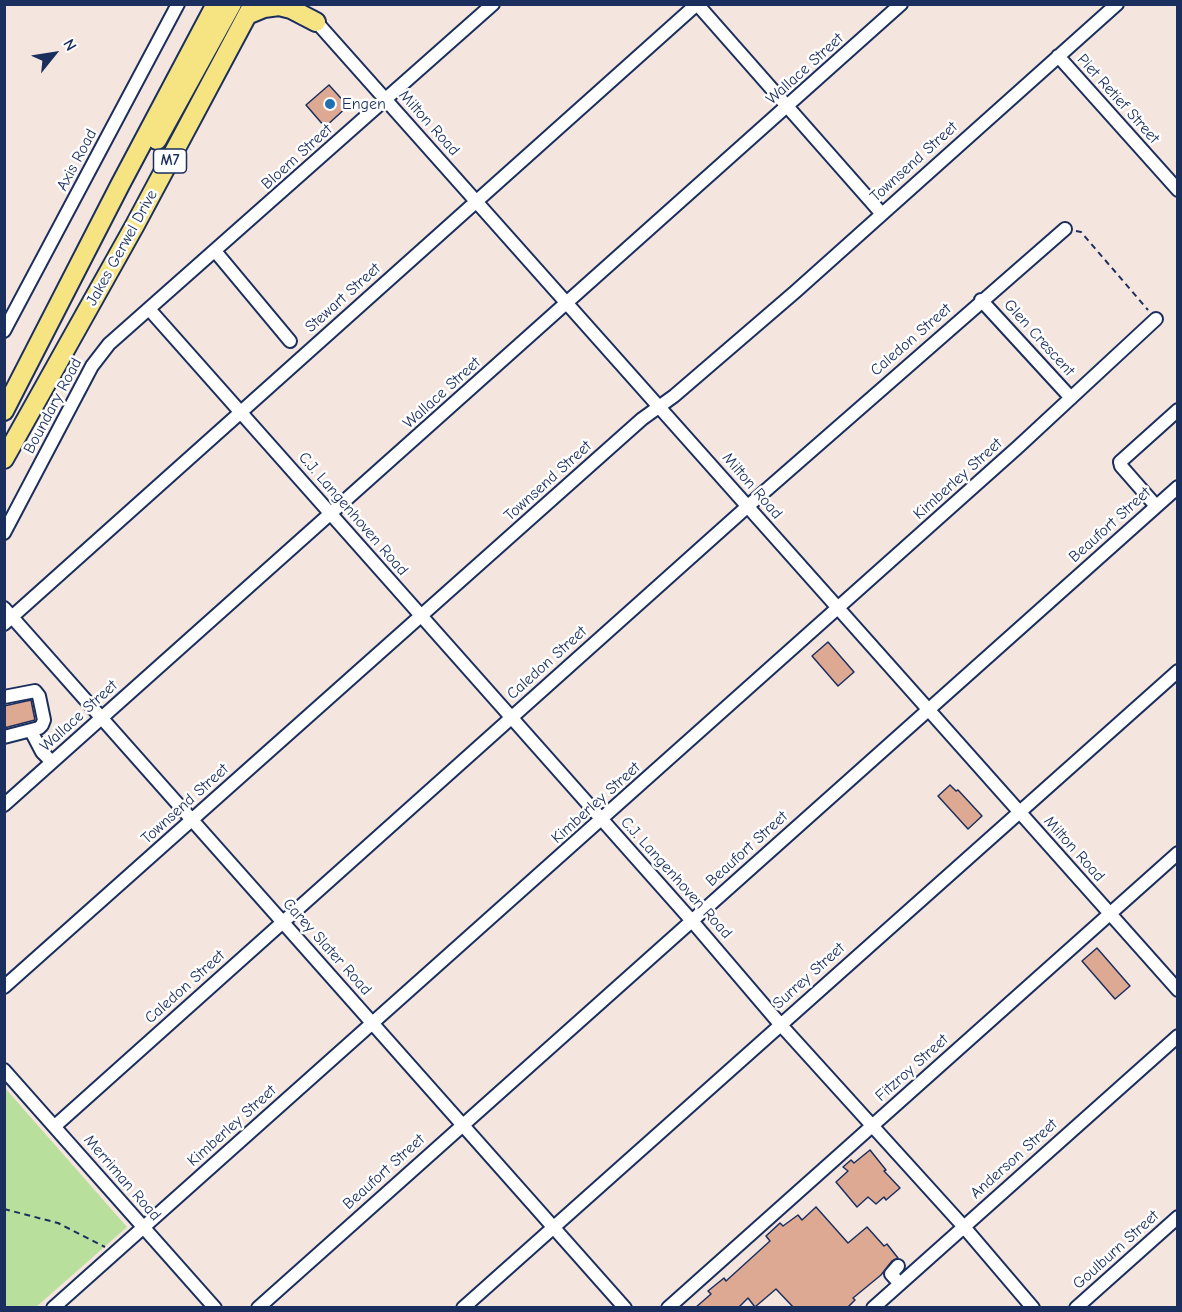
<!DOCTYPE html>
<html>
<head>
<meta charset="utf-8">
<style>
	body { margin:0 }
	#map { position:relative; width:1182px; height:1312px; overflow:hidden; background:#f5e5df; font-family:"Comic Neue",sans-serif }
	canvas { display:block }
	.frame { position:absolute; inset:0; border:6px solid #1b2f5e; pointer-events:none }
	.north { position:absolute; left:24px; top:24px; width:60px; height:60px; -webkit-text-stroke:4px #fff; paint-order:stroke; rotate:60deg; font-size:16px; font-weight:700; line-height:24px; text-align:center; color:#1b2f5e }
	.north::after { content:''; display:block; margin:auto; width:21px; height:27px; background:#1b2f5e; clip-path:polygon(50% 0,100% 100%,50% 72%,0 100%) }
</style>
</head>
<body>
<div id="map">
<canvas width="1182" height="1312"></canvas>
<div class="frame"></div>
<div class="north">N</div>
</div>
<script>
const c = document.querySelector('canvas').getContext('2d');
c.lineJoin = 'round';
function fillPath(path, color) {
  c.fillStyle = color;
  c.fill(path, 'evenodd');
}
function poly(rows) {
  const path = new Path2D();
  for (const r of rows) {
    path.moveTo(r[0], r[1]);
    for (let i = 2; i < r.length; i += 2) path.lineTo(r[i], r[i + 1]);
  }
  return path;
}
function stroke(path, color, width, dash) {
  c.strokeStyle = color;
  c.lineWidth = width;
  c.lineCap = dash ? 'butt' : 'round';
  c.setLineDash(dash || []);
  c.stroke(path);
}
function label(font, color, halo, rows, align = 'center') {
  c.font = font + ' "Comic Neue",sans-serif';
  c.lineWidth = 5;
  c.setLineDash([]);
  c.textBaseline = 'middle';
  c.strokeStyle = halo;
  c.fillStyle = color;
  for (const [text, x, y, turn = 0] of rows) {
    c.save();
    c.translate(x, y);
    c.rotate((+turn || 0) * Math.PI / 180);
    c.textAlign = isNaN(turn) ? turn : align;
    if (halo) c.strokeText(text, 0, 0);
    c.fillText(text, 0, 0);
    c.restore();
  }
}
fillPath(poly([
	[5,1088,127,1227,36,1307,5,1307]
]), '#b8df9b');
const building = poly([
	[329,85,348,106,325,127,306,105,329,85],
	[828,642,854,672,838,686,812,656,828,642],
	[31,700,35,720,4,728,4,706,31,700],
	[950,785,956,791,958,790,982,816,968,829,938,796,950,785],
	[1097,948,1130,986,1115,999,1082,961,1097,948],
	[870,1150,886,1170,884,1171,900,1188,886,1200,884,1197,876,1204,868,1197,857,1207,836,1182,848,1171,843,1167,851,1160,854,1163,870,1150],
	[816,1207,848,1243,867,1227,884,1246,887,1244,898,1258,892,1261,881,1275,853,1298,855,1300,847,1308,794,1308,776,1289,755,1307,748,1298,738,1308,695,1308,711,1294,708,1291,724,1278,726,1281,770,1241,766,1236,780,1223,783,1226,798,1215,802,1220,816,1207]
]);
fillPath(building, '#dea993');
stroke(building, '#1b2f5e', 1.5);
const minor = poly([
	[697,4,882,214],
	[312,17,1178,990],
	[1058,56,1178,190],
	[215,251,290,341],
	[981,300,1071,398],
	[149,309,692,921,780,1024,964,1227,1033,1308],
	[4,331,178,4],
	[1156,506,1121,466,1120,462,1178,410],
	[4,533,92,366,109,344,493,4],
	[4,608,625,1308],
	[4,624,697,4],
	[4,697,35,691,39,696,44,720,42,725,39,728,4,737],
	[31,731,42,752,52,762],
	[4,805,901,4],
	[4,987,642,419,674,396,795,292,1117,4],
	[4,1070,215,1308],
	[55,1126,748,506,1065,229],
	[898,1266,891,1274,900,1284],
	[53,1308,1018,447,1156,319],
	[258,1308,1178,487],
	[463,1308,1178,671],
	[668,1308,1178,853],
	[873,1308,1178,1036],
	[1076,1308,1178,1217]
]);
const highway = poly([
	[247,15,264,8,279,6,291,9,316,22],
	[157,140,232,4],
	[4,411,120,185,216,4],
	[4,459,135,225,253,4]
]);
stroke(minor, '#1b2f5e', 16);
stroke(highway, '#1b2f5e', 22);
stroke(poly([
	[1076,231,1081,232,1148,310],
	[4,1209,58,1223,105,1247]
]), '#1b2f5e', 2, [6, 4.5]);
stroke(minor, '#fff', 12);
stroke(highway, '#f6e381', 18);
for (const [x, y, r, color] of [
	[330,104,6,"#1f6fb2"]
]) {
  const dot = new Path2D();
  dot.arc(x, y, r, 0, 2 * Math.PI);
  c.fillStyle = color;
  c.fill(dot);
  stroke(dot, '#fff', 2);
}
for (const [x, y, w] of [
	[170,161,33]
]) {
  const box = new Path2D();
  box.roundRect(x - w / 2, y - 12, w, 24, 4.5);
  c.fillStyle = '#fff';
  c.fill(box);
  stroke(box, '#1b2f5e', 1.5);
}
label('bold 15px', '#1b2f5e', null, [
	["M7",170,161]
]);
label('16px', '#1b2f5e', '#fff', [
	["Wallace Street",805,69,-42],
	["Piet Retief Street",1118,99,48],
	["Milton Road",429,123,48],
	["Bloem Street",297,157,-42],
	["Axis Road",77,160,-62],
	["Townsend Street",914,162,-42],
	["Jakes Gerwel Drive",122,248,-61],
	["Stewart Street",343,298,-42],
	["Glen Crescent",1039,338,48],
	["Caledon Street",911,340,-41],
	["Wallace Street",442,393,-42],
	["Boundary Road",53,406,-62],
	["Kimberley Street",958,479,-42],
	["Townsend Street",548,481,-42],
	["Milton Road",752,486,49],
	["C.J. Langenhoven Road",353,514,49],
	["Beaufort Street",1110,525,-42],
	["Caledon Street",547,663,-42],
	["Wallace Street",79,716,-42],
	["Kimberley Street",596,803,-42],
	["Townsend Street",185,804,-42],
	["Beaufort Street",747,849,-42],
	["Milton Road",1074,849,48],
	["C.J. Langenhoven Road",676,878,48],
	["Carey Slater Road",327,947,48],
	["Surrey Street",809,976,-42],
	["Caledon Street",185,987,-42],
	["Fitzroy Street",912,1068,-42],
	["Kimberley Street",232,1126,-42],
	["Anderson Street",1014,1159,-42],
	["Beaufort Street",384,1172,-42],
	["Merriman Road",122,1178,49],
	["Goulburn Street",1116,1250,-42]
]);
label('16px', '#1b2f5e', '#fff', [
	["Engen",342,104]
], 'left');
</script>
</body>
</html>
